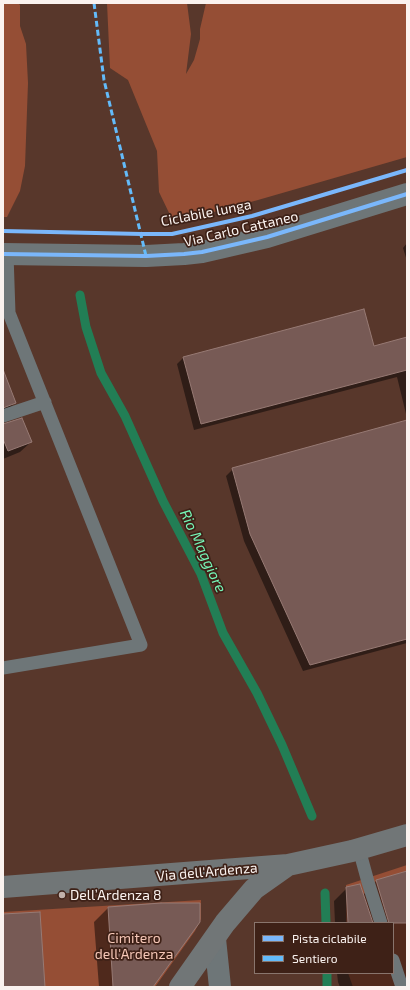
<!DOCTYPE html>
<html>
<head>
<meta charset="utf-8">
<style>
	body { margin:0 }
	#map { position:relative; width:410px; height:990px; overflow:hidden; background:#58372b; font-family:"Exo 2",sans-serif }
	canvas { display:block }
	.frame { position:absolute; inset:0; border:4px solid #faf2ef; pointer-events:none }
	.legend { position:absolute; left:254px; top:922px; width:140px; height:52px; box-sizing:border-box; background:#3e2117; border:1px solid #89756d; margin:0; padding:5px 7px; list-style:none; font-size:12px; color:#faf2ef }
	.legend li { display:flex; align-items:center; gap:8px; height:20px }
	.legend b { width:20px; border:1px solid #89756d }
</style>
</head>
<body>
<div id="map">
<canvas width="410" height="990"></canvas>
<div class="frame"></div>
<ul class="legend">
<li><b style="height:5px;background:#7ab7fb"></b>Pista ciclabile</li>
<li><b style="height:5px;background:#63bbfa"></b>Sentiero</li>
</ul>
</div>
<script>
const c = document.querySelector('canvas').getContext('2d');
c.lineJoin = 'round';
function fillPath(path, color) {
  c.fillStyle = color;
  c.fill(path, 'evenodd');
}
function poly(rows) {
  const path = new Path2D();
  for (const r of rows) {
    path.moveTo(r[0], r[1]);
    for (let i = 2; i < r.length; i += 2) path.lineTo(r[i], r[i + 1]);
  }
  return path;
}
function stroke(path, color, width, dash) {
  c.strokeStyle = color;
  c.lineWidth = width;
  c.lineCap = dash ? 'butt' : 'round';
  c.setLineDash(dash || []);
  c.stroke(path);
}
function label(font, color, halo, rows, align = 'center') {
  c.font = font + ' "Exo 2",sans-serif';
  c.lineWidth = 3.5;
  c.setLineDash([]);
  c.textBaseline = 'middle';
  c.strokeStyle = halo;
  c.fillStyle = color;
  for (const [text, x, y, turn = 0] of rows) {
    c.save();
    c.translate(x, y);
    c.rotate((+turn || 0) * Math.PI / 180);
    c.textAlign = isNaN(turn) ? turn : align;
    if (halo) c.strokeText(text, 0, 0);
    c.fillText(text, 0, 0);
    c.restore();
  }
}
fillPath(poly([
	[3,3,18,3,20,5,20,26,26,44,28,83,25,166,20,191,7,217,3,217],
	[107,3,187,3,191,34,186,74,194,60,200,39,200,29,206,3,407,3,407,157,258,200,188,219,171,217,159,192,157,151,128,80,110,68],
	[407,865,407,987,353,987,348,973,393,973,393,923,346,923,346,885],
	[201,900,201,919,195,931,155,987,3,987,3,912]
]), '#954e35');
fillPath(poly([
	[407,243,407,261,403,248],
	[407,338,407,418,397,377,194,430,177,364,184,357,373,347],
	[3,372,15,403,3,414],
	[407,421,407,643,303,671,244,541,226,476,233,469],
	[3,425,31,442,20,452,3,459],
	[407,871,407,987,340,987,338,982,337,973,393,973,393,923,335,923,334,901,347,888,363,895,376,881],
	[108,908,152,987,99,987,94,922]
]), '#0007');
stroke(poly([
	[80,295,86,327,101,373,125,416,163,501,201,574,223,633,257,693,282,745,312,816],
	[325,893,326,923],
	[327,987,327,973]
]), '#227e55', 9);
const building = poly([
	[364,309,374,346,407,337,407,370,201,424,183,357,364,309],
	[4,372,16,403,3,408,3,373,4,372],
	[22,418,32,442,8,451,3,439,3,424,22,418],
	[407,420,407,639,310,665,250,534,232,468,407,420],
	[407,871,407,923,389,923,376,880,407,871],
	[360,884,373,923,348,923,346,887,360,884],
	[161,903,200,903,200,922,153,987,113,987,108,907,161,903],
	[40,912,45,987,3,987,3,914,40,912]
]);
fillPath(building, '#775a55');
stroke(building, '#977a74', 1);
stroke(poly([
	[3,416,45,402],
	[3,668,141,645,9,313,7,254],
	[359,849,368,882,381,923],
	[393,960,402,987]
]), '#6e7678', 13);
stroke(poly([
	[3,254,146,256,184,254,202,252,267,237,407,194],
	[215,939,220,987]
]), '#6e7678', 22);
stroke(poly([
	[3,887,288,865,352,851,407,835],
	[180,987,225,923,254,889,288,865]
]), '#717677', 22);
stroke(poly([
	[94,3,104,80,146,256]
]), '#63bbfa', 3, [6, 3]);
stroke(poly([
	[3,231,142,234,172,234,252,216,407,170],
	[3,254,146,256,184,254,202,252,267,237,407,194]
]), '#7ab7fb', 4);
for (const [x, y, r, color] of [
	[62,895,4,"#c1b1aa"]
]) {
  const dot = new Path2D();
  dot.arc(x, y, r, 0, 2 * Math.PI);
  c.fillStyle = color;
  c.fill(dot);
  stroke(dot, '#3e2117', 1.5);
}
label('14px', '#faf2ef', '#3e2117', [
	["Ciclabile lunga",206,213,-11],
	["Via Carlo Cattaneo",241,229,-13],
	["Via dell'Ardenza",207,872,-5]
]);
label('14px', '#faf2ef', '#3e2117', [
	["Dell’Ardenza 8",70,895]
], 'left');
label('14px', '#f6c7b7', '#3e2117', [
	["Cimitero",134,938],
	["dell'Ardenza",134,954]
]);
label('italic 15px', '#76f6b7', '#3e2117', [
	["Rio Maggiore",203,551,65]
]);
</script>
</body>
</html>
